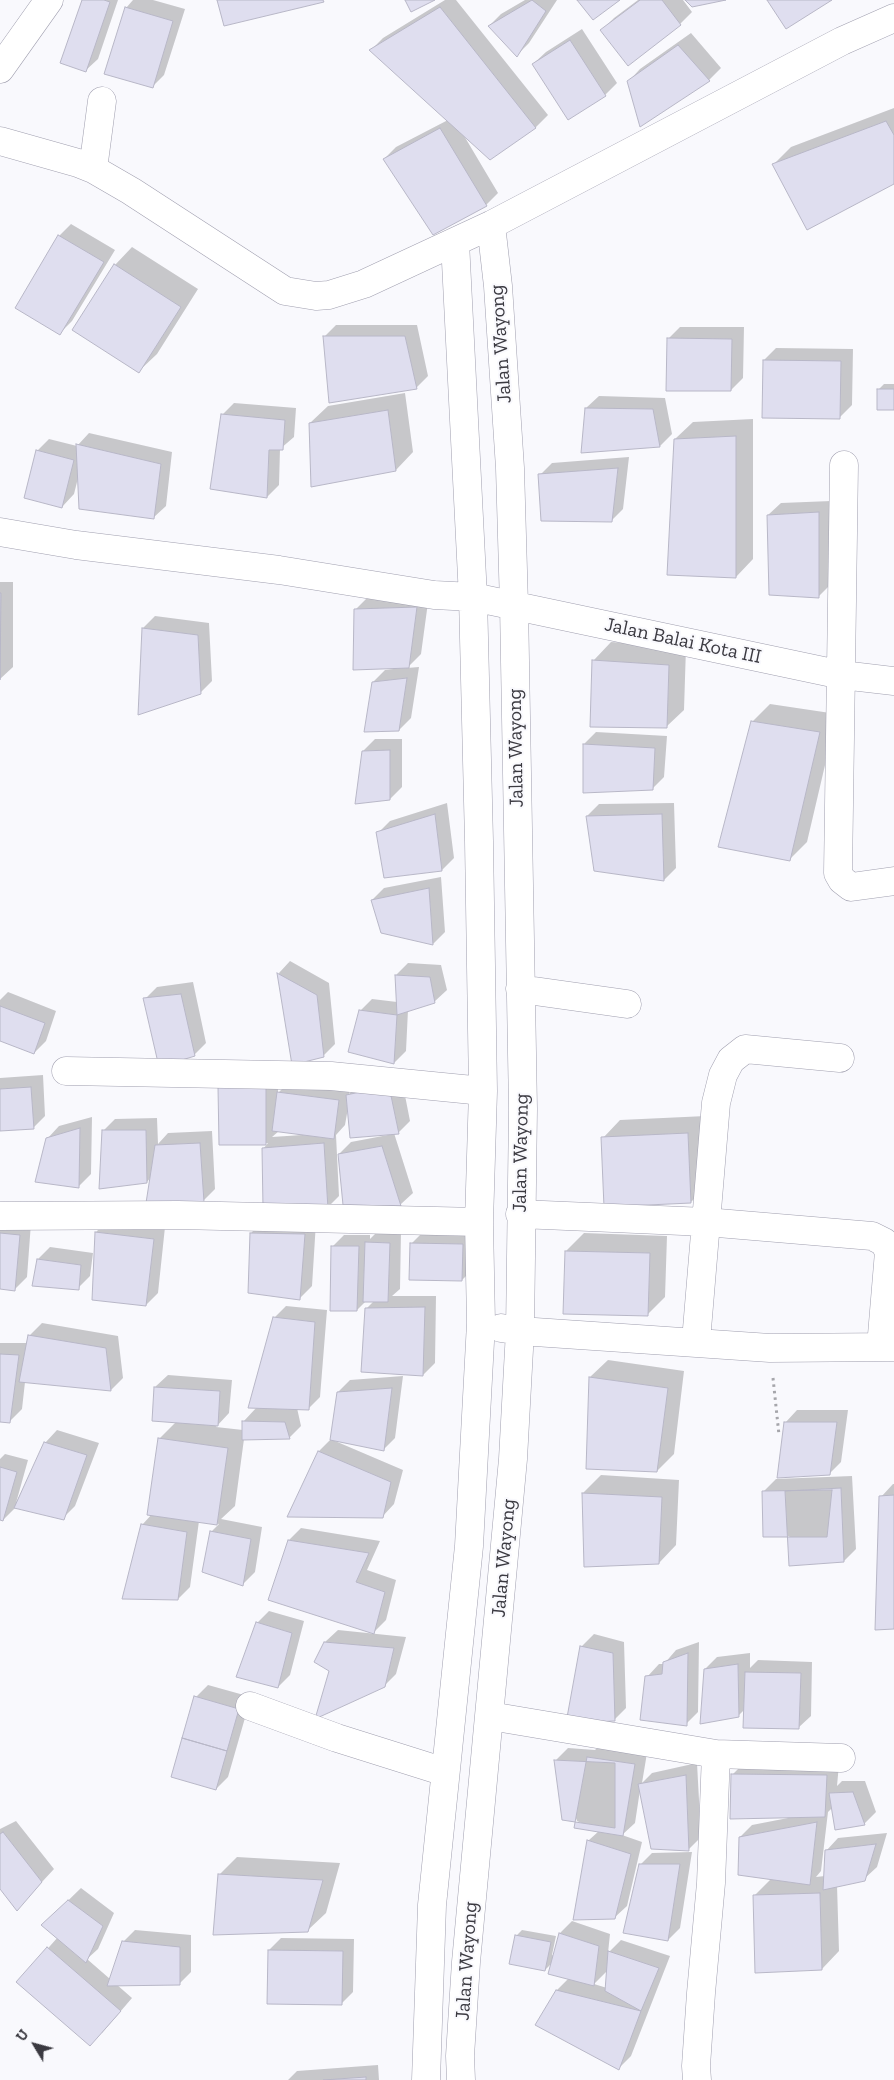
<!DOCTYPE html>
<html>
<head>
<meta charset="utf-8">
<style>
	body { margin:0 }
	#map { position:relative; width:894px; height:2080px; overflow:hidden; background:#f9f9fd; font-family:"Zilla Slab",serif }
	canvas { display:block }
	.north { position:absolute; left:10px; top:2020px; width:50px; height:50px; -webkit-text-stroke:4px #f9f9fd; paint-order:stroke; rotate:307deg; font-size:14px; font-weight:700; line-height:20px; text-align:center; color:#3b3a41 }
	.north::after { content:''; display:block; margin:auto; width:18px; height:22px; background:#3b3a41; clip-path:polygon(50% 0,100% 100%,50% 72%,0 100%) }
</style>
</head>
<body>
<div id="map">
<canvas width="894" height="2080"></canvas>
<div class="north">U</div>
</div>
<script>
const c = document.querySelector('canvas').getContext('2d');
c.lineJoin = 'round';
function fillPath(path, color) {
  c.fillStyle = color;
  c.fill(path, 'evenodd');
}
function poly(rows) {
  const path = new Path2D();
  for (const r of rows) {
    path.moveTo(r[0], r[1]);
    for (let i = 2; i < r.length; i += 2) path.lineTo(r[i], r[i + 1]);
  }
  return path;
}
function stroke(path, color, width, dash) {
  c.strokeStyle = color;
  c.lineWidth = width;
  c.lineCap = dash ? 'butt' : 'round';
  c.setLineDash(dash || []);
  c.stroke(path);
}
function label(font, color, halo, rows, align = 'center') {
  c.font = font + ' "Zilla Slab",serif';
  c.lineWidth = 4;
  c.setLineDash([]);
  c.textBaseline = 'middle';
  c.strokeStyle = halo;
  c.fillStyle = color;
  for (const [text, x, y, turn = 0] of rows) {
    c.save();
    c.translate(x, y);
    c.rotate((+turn || 0) * Math.PI / 180);
    c.textAlign = isNaN(turn) ? turn : align;
    if (halo) c.strokeText(text, 0, 0);
    c.fillText(text, 0, 0);
    c.restore();
  }
}
fillPath(poly([
	[83,0,118,0,98,59,85,71],
	[133,0,153,0,185,9,164,75,152,87,126,8],
	[445,0,456,0,548,115,536,127,490,158,463,134,498,193,486,205,434,234,384,159,396,147,448,120,371,50,383,38],
	[525,0,557,0,529,43,517,55,489,26,501,14],
	[638,0,683,0,692,12,680,24,628,64,602,30,614,18],
	[582,29,617,83,605,95,533,64,546,52],
	[691,33,721,68,709,80,628,82,640,69],
	[894,108,894,183,774,164,791,147],
	[71,224,115,250,72,321,60,333,59,236],
	[132,247,198,289,157,354,139,371,115,265],
	[336,325,417,325,428,376,416,388,324,337],
	[680,327,744,327,743,378,731,390,668,339],
	[776,348,853,349,852,405,840,417,764,360],
	[884,384,894,384,894,408,878,390],
	[405,393,413,452,396,470,310,423,328,406],
	[599,396,665,398,672,434,660,446,582,452,586,408],
	[234,403,296,408,294,437,280,449,279,485,267,497,222,415],
	[753,419,753,559,736,577,675,439,693,422],
	[89,433,172,452,166,506,153,518,78,478,74,494,62,507,37,451,49,439,77,446],
	[629,457,623,509,611,521,540,475,552,463],
	[831,501,830,585,818,597,768,515,781,503],
	[0,582,13,582,13,667,0,679],
	[429,595,421,654,407,668,419,667,411,718,399,730,373,682,385,670,393,669,393,667,355,610,367,598],
	[155,616,209,623,212,681,200,693,143,628],
	[611,642,686,647,684,710,666,727,591,725,594,660],
	[770,704,837,714,807,842,789,860,752,722],
	[596,732,667,736,664,777,652,789,584,744],
	[375,739,402,739,402,787,390,799,363,751],
	[447,803,454,858,442,870,378,833,390,821],
	[674,803,676,868,664,880,587,816,599,804],
	[441,877,445,932,433,944,372,900,384,888],
	[290,961,329,983,335,1044,323,1056,293,1063,279,973],
	[408,963,441,965,447,990,434,1002,408,1010,406,1051,394,1063,349,1051,360,1011,372,999,397,1002,396,975],
	[193,982,206,1043,194,1055,145,999,157,987],
	[8,992,56,1011,46,1041,34,1053,0,1040,0,1000],
	[43,1075,45,1116,33,1128,0,1130,0,1078],
	[278,1075,278,1093,290,1081,350,1088,349,1094,360,1083,401,1075,410,1121,398,1133,394,1133,413,1193,401,1204,344,1204,339,1154,351,1142,388,1135,348,1108,345,1125,336,1135,339,1196,327,1208,263,1149,268,1143,221,1144,220,1088],
	[279,1131,302,1135,272,1137],
	[706,1116,709,1184,691,1202,603,1138,620,1120],
	[92,1117,91,1174,79,1186,47,1139,59,1126],
	[157,1118,158,1144,168,1133,212,1131,215,1189,203,1201,151,1177,147,1182,103,1131,115,1119],
	[0,1220,31,1223,27,1277,15,1289,0,1288],
	[108,1220,165,1227,158,1293,146,1305,94,1299,96,1232],
	[263,1221,316,1222,312,1286,300,1298,251,1233],
	[378,1231,401,1231,400,1289,392,1296,436,1296,435,1363,423,1375,366,1309,374,1301,366,1301,357,1310,332,1247,344,1235,370,1235,370,1239],
	[423,1232,475,1232,474,1268,462,1280,411,1244],
	[584,1233,667,1236,665,1297,647,1315,566,1251],
	[50,1247,93,1253,90,1276,78,1288,38,1259],
	[286,1306,327,1310,320,1397,308,1409,297,1408,301,1426,289,1438,244,1439,235,1506,221,1519,262,1527,255,1572,243,1584,211,1532,219,1524,199,1521,190,1587,178,1599,142,1525,152,1514,159,1439,176,1422,155,1387,168,1375,232,1380,229,1413,216,1427,243,1430,243,1422,257,1407,274,1318],
	[42,1323,118,1336,123,1378,111,1390,25,1382,22,1409,10,1421,0,1421,0,1343,28,1343,29,1336],
	[608,1360,684,1371,674,1454,657,1471,590,1377],
	[403,1376,395,1438,383,1450,335,1441,403,1470,394,1504,382,1517,289,1516,319,1451,331,1439,338,1392,350,1380],
	[797,1410,848,1410,841,1462,829,1474,785,1423],
	[57,1430,99,1443,75,1506,63,1518,16,1507,3,1520,0,1519,0,1459,5,1454,28,1460,16,1503,45,1443],
	[601,1475,679,1480,676,1545,659,1563,585,1565,583,1493],
	[852,1476,856,1549,844,1561,788,1536,764,1491,776,1479],
	[893,1484,894,1484,894,1628,881,1497],
	[301,1528,380,1541,367,1570,396,1580,386,1620,374,1632,289,1540],
	[269,1611,304,1621,290,1675,278,1687,257,1623],
	[338,1630,406,1637,396,1674,384,1686,331,1671,325,1642],
	[594,1634,624,1642,626,1708,614,1720,567,1722,582,1646],
	[699,1642,698,1712,686,1724,647,1677,659,1664,664,1664,676,1650],
	[750,1653,750,1668,758,1660,812,1662,811,1716,798,1728,745,1709,738,1716,705,1669,717,1657],
	[208,1685,251,1697,228,1777,216,1789,196,1697],
	[600,1745,647,1753,642,1783,652,1773,697,1763,701,1837,689,1849,640,1790,635,1823,622,1835,642,1842,627,1906,614,1918,574,1919,589,1840,599,1831,577,1821,556,1760,568,1748,595,1750],
	[744,1763,839,1764,837,1786,842,1781,865,1781,876,1812,864,1824,833,1807,828,1812,821,1871,816,1877,825,1876,826,1851,838,1838,887,1833,877,1867,864,1879,837,1885,839,1951,822,1969,754,1896,772,1878,740,1837,752,1825,788,1818,732,1775],
	[16,1821,54,1869,17,1909,0,1887,0,1829],
	[692,1852,680,1928,668,1940,640,1865,652,1853],
	[237,1857,340,1863,326,1913,308,1930,219,1875],
	[81,1888,114,1913,98,1949,87,1959,110,1979,123,1942,135,1930,191,1935,191,1972,179,1984,116,1984,132,1998,102,2033,18,1982,58,1937,43,1925],
	[572,1921,610,1934,608,1953,621,1940,670,1956,631,2056,619,2068,557,1990,569,1978,553,1962,545,1970,516,1936,522,1930,556,1936,552,1955,554,1956,560,1933],
	[608,1970,607,1988,594,1984],
	[281,1938,354,1939,353,1992,341,2004,269,1950],
	[378,2065,379,2080,288,2080,297,2071]
]), '#0003');
const building = poly([
	[82,0,104,0,110,2,86,72,60,63,82,0],
	[217,0,323,0,324,2,224,26,217,0],
	[405,0,435,0,411,12,405,0],
	[532,0,546,11,517,57,488,26,532,0],
	[577,0,620,0,593,20,577,0],
	[640,0,662,0,681,25,628,66,600,30,640,0],
	[685,0,726,0,692,7,685,0],
	[767,0,832,0,786,29,767,0],
	[125,7,173,21,153,88,104,74,125,7],
	[440,7,536,128,490,160,369,50,440,7],
	[570,40,606,96,568,120,532,64,570,40],
	[678,45,710,81,640,127,627,81,678,45],
	[886,121,894,135,894,184,807,230,772,164,886,121],
	[440,128,487,206,433,235,383,159,440,128],
	[58,235,104,262,60,335,15,308,58,235],
	[114,264,181,307,139,373,72,330,114,264],
	[323,336,405,336,417,389,329,403,323,336],
	[667,338,732,339,731,391,666,391,667,338],
	[763,360,841,361,840,419,762,418,763,360],
	[877,389,894,389,894,410,877,410,877,389],
	[585,408,653,409,660,447,581,453,585,408],
	[388,410,396,471,311,487,309,423,388,410],
	[221,414,285,420,283,450,269,450,267,498,210,489,221,414],
	[736,436,736,578,667,575,674,439,736,436],
	[76,444,161,464,154,519,79,509,76,444],
	[36,450,74,460,62,508,24,498,36,450],
	[618,468,612,522,541,521,538,474,618,468],
	[819,512,819,598,769,595,767,515,819,512],
	[0,593,1,593,0,680,0,593],
	[417,607,409,668,353,670,354,609,417,607],
	[142,628,198,635,201,694,138,715,142,628],
	[592,660,669,665,667,728,590,727,592,660],
	[407,678,399,731,364,732,372,682,407,678],
	[751,721,820,732,790,861,718,847,751,721],
	[583,744,655,748,653,790,583,793,583,744],
	[390,750,390,800,355,804,362,751,390,750],
	[435,814,442,871,384,878,376,832,435,814],
	[662,814,664,881,594,871,586,816,662,814],
	[429,888,433,945,381,933,371,900,429,888],
	[277,973,317,995,324,1057,292,1065,277,973],
	[395,975,430,977,435,1003,397,1015,395,975],
	[181,994,195,1056,159,1067,143,998,181,994],
	[0,1006,45,1023,34,1054,0,1041,0,1006],
	[359,1010,397,1015,394,1064,348,1052,359,1010],
	[266,1086,266,1145,219,1145,218,1087,266,1086],
	[389,1086,399,1134,350,1138,346,1095,389,1086],
	[31,1087,34,1129,0,1131,0,1089,31,1087],
	[277,1092,339,1100,334,1139,272,1131,277,1092],
	[80,1128,79,1188,35,1182,46,1138,80,1128],
	[102,1130,146,1130,147,1183,99,1189,102,1130],
	[688,1133,691,1203,604,1207,601,1137,688,1133],
	[200,1143,204,1202,146,1203,155,1145,200,1143],
	[324,1143,328,1209,263,1208,262,1148,324,1143],
	[382,1146,401,1206,343,1205,338,1154,382,1146],
	[95,1232,154,1239,146,1306,92,1300,95,1232],
	[0,1233,20,1235,15,1291,0,1289,0,1233],
	[250,1233,305,1234,300,1300,248,1293,250,1233],
	[365,1242,390,1243,388,1302,363,1302,365,1242],
	[410,1243,463,1244,462,1281,409,1280,410,1243],
	[331,1246,359,1246,357,1311,330,1311,331,1246],
	[565,1251,650,1253,648,1316,563,1314,565,1251],
	[37,1259,81,1265,79,1290,32,1286,37,1259],
	[425,1307,423,1376,361,1372,365,1308,425,1307],
	[273,1317,315,1322,309,1410,248,1408,273,1317],
	[28,1335,106,1348,111,1391,19,1382,28,1335],
	[0,1354,19,1355,10,1423,0,1422,0,1354],
	[589,1377,668,1388,657,1472,586,1469,589,1377],
	[154,1387,220,1391,218,1426,152,1421,154,1387],
	[392,1388,384,1451,330,1440,337,1392,392,1388],
	[242,1421,285,1422,290,1439,242,1440,242,1421],
	[784,1422,837,1422,830,1475,777,1478,784,1422],
	[158,1438,228,1448,217,1525,147,1515,158,1438],
	[44,1442,87,1455,64,1520,14,1508,44,1442],
	[318,1451,391,1482,383,1518,287,1517,318,1451],
	[0,1467,17,1472,3,1521,0,1520,0,1467],
	[841,1488,844,1562,789,1566,785,1491,841,1488],
	[832,1490,827,1537,763,1537,762,1491,832,1490],
	[582,1493,662,1497,659,1564,584,1567,582,1493],
	[894,1495,894,1629,875,1630,879,1496,894,1495],
	[141,1524,187,1532,178,1600,122,1599,141,1524],
	[210,1531,251,1539,243,1586,202,1572,210,1531],
	[288,1540,369,1553,356,1582,385,1592,374,1634,268,1600,288,1540],
	[256,1622,292,1633,278,1688,236,1677,256,1622],
	[324,1642,394,1648,385,1687,315,1719,329,1671,314,1662,324,1642],
	[580,1646,613,1653,615,1721,566,1723,580,1646],
	[688,1653,687,1726,640,1720,645,1676,662,1674,663,1662,688,1653],
	[738,1664,739,1717,700,1724,704,1669,738,1664],
	[745,1672,801,1673,799,1729,743,1728,745,1672],
	[194,1696,239,1709,227,1751,182,1738,194,1696],
	[182,1738,227,1751,216,1790,171,1777,182,1738],
	[587,1757,635,1764,623,1836,574,1828,587,1757],
	[554,1760,615,1763,615,1828,562,1820,554,1760],
	[731,1774,827,1775,825,1817,730,1819,731,1774],
	[686,1775,689,1851,651,1849,638,1784,686,1775],
	[853,1792,865,1825,835,1830,829,1793,853,1792],
	[817,1822,810,1885,738,1875,739,1837,817,1822],
	[3,1832,42,1882,17,1911,0,1889,0,1834,3,1832],
	[587,1840,631,1854,615,1919,573,1920,587,1840],
	[876,1844,865,1881,823,1890,825,1850,876,1844],
	[639,1864,680,1864,668,1941,623,1933,639,1864],
	[218,1874,323,1880,308,1932,213,1935,218,1874],
	[820,1893,822,1970,755,1973,753,1895,820,1893],
	[68,1900,103,1926,86,1963,41,1925,68,1900],
	[559,1933,599,1946,594,1986,548,1974,559,1933],
	[515,1935,551,1942,545,1971,509,1964,515,1935],
	[122,1941,180,1947,180,1985,107,1986,122,1941],
	[47,1947,121,2011,90,2046,16,1982,47,1947],
	[268,1950,343,1951,342,2005,267,2004,268,1950],
	[608,1951,659,1968,641,2011,605,1991,608,1951],
	[556,1990,641,2011,619,2070,535,2025,556,1990],
	[366,2077,366,2080,323,2080,366,2077]
]);
fillPath(building, '#dfdeef');
stroke(building, '#b8b7c7', 1);
const minor = poly([
	[0,69,49,0],
	[0,141,78,163,93,169,131,191,285,291,316,296,329,295,364,284,491,225,842,41,894,18],
	[93,169,102,101],
	[844,465,838,873,842,880,851,887,894,881],
	[0,532,76,545,279,570,434,595,473,597,842,675,894,681],
	[520,989,627,1004],
	[66,1071,331,1076,483,1091],
	[520,1214,706,1222,872,1236,884,1242,889,1252,881,1347],
	[0,1216,178,1215,479,1222],
	[501,1328,520,1331,770,1348,894,1347],
	[696,1341,716,1103,723,1075,731,1060,745,1049,840,1058],
	[250,1706,337,1738,445,1772],
	[490,1716,716,1754,841,1758],
	[426,2080,432,1905,469,1546,481,1323,479,1222,483,1091,479,841,473,597,455,242],
	[461,2080,460,2056,466,1962,513,1459,520,1331,523,1109,514,605,510,468,498,286,491,225],
	[697,2080,696,2066,701,1993,711,1883,716,1754]
]);
stroke(minor, '#a09faf', 29);
stroke(poly([
	[773,1378,779,1435]
]), '#a6a6ab', 3, [2.5, 4]);
stroke(minor, '#fff', 28);
label('20px', '#3b3a41', '#f9f9fd', [
	["Jalan Wayong",501,344,-94],
	["Jalan Balai Kota III",683,641,12],
	["Jalan Wayong",516,748,-91],
	["Jalan Wayong",521,1153,-89],
	["Jalan Wayong",504,1558,-85],
	["Jalan Wayong",467,1961,-86]
]);
</script>
</body>
</html>
